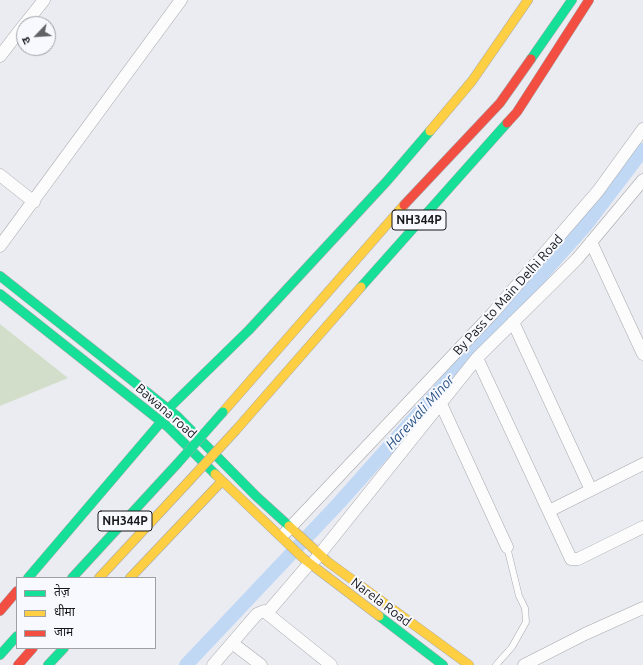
<!DOCTYPE html>
<html>
<head>
<meta charset="utf-8">
<style>
	body { margin:0 }
	#map { position:relative; width:643px; height:665px; overflow:hidden; background:#ebecf1; font-family:Ubuntu,"Noto Sans Devanagari",sans-serif }
	canvas { display:block }
	.legend { position:absolute; left:16px; top:577px; width:140px; height:72px; box-sizing:border-box; background:#f7f9fe; border:1px solid #9d9fa3; margin:0; padding:5px 7px; list-style:none; font-size:12px; color:#16171a }
	.legend li { display:flex; align-items:center; gap:8px; height:20px }
	.legend b { width:20px; border:1px solid #9d9fa3 }
	.north { position:absolute; left:16px; top:16px; width:40px; height:40px; box-sizing:border-box; background:#f7f9fe; border:1px solid #9d9fa3; border-radius:50%; rotate:245deg; font-size:11px; font-weight:700; line-height:16px; text-align:center; color:#16171a }
	.north::after { content:''; display:block; margin:auto; width:14px; height:18px; background:#616265; clip-path:polygon(50% 0,100% 100%,50% 72%,0 100%) }
</style>
</head>
<body>
<div id="map">
<canvas width="643" height="665"></canvas>
<ul class="legend">
<li><b style="height:5px;background:#16e098"></b>तेज़</li>
<li><b style="height:5px;background:#ffcf43"></b>धीमा</li>
<li><b style="height:5px;background:#f24e42"></b>जाम</li>
</ul>
<div class="north">उ</div>
</div>
<script>
const c = document.querySelector('canvas').getContext('2d');
c.lineJoin = 'round';
function fillPath(path, color) {
  c.fillStyle = color;
  c.fill(path, 'evenodd');
}
function poly(rows) {
  const path = new Path2D();
  for (const r of rows) {
    path.moveTo(r[0], r[1]);
    for (let i = 2; i < r.length; i += 2) path.lineTo(r[i], r[i + 1]);
  }
  return path;
}
function stroke(path, color, width, dash) {
  c.strokeStyle = color;
  c.lineWidth = width;
  c.lineCap = dash ? 'butt' : 'round';
  c.setLineDash(dash || []);
  c.stroke(path);
}
function label(font, color, halo, rows, align = 'center') {
  c.font = font + ' Ubuntu,sans-serif';
  c.lineWidth = 4;
  c.setLineDash([]);
  c.textBaseline = 'middle';
  c.strokeStyle = halo;
  c.fillStyle = color;
  for (const [text, x, y, turn = 0] of rows) {
    c.save();
    c.translate(x, y);
    c.rotate((+turn || 0) * Math.PI / 180);
    c.textAlign = isNaN(turn) ? turn : align;
    if (halo) c.strokeText(text, 0, 0);
    c.fillText(text, 0, 0);
    c.restore();
  }
}
fillPath(poly([
	[0,324,68,378,0,406]
]), '#d2dec9');
stroke(poly([
	[186,665,339,503,586,225,643,150]
]), '#c1d8f5', 14);
const lane = poly([
	[496,665,512,647,526,622,525,608,519,596,507,547]
]);
const street = poly([
	[25,24,44,0],
	[0,56,24,25],
	[0,175,34,202],
	[591,242,643,354],
	[0,246,181,0],
	[513,322,591,490],
	[477,358,571,559,578,559,643,527],
	[441,404,507,547],
	[549,511,643,464],
	[285,533,492,314,598,191,643,129],
	[315,560,477,358,577,259,643,180],
	[267,613,309,564],
	[232,643,261,665],
	[213,665,257,614,264,611,331,665],
	[524,665,585,634,643,608]
]);
const fast = poly([
	[531,59,572,0],
	[0,276,177,416,256,496,289,526],
	[361,287,507,123],
	[0,294,168,427,215,474],
	[168,409,249,330,387,181,430,131],
	[28,578,161,422],
	[72,578,177,464],
	[379,616,443,665],
	[0,655,17,636],
	[48,665,64,648]
]);
const slow = poly([
	[430,131,472,81,528,0],
	[223,412,404,205],
	[236,430,361,287],
	[215,474,304,559,379,616],
	[289,526,328,562,469,665],
	[99,578,189,481],
	[130,578,222,481]
]);
const jam = poly([
	[507,123,517,112,589,0],
	[404,205,500,103,531,59],
	[0,611,17,591],
	[18,665,33,648]
]);
stroke(lane, '#a6a7ab', 7);
stroke(street, '#a6a7ab', 13);
stroke(fast, '#a6a7ab', 10);
stroke(slow, '#a6a7ab', 10);
stroke(jam, '#a6a7ab', 10);
stroke(lane, '#fcfcfd', 6);
stroke(street, '#fcfcfd', 12);
stroke(fast, '#16e098', 9);
stroke(slow, '#ffcf43', 9);
stroke(jam, '#f24e42', 9);
const fastBridge = poly([
	[177,464,223,412]
]);
const slowBridge = poly([
	[189,481,236,430]
]);
stroke(fastBridge, '#a6a7ab', 10, []);
stroke(slowBridge, '#a6a7ab', 10, []);
stroke(fastBridge, '#16e098', 9);
stroke(slowBridge, '#ffcf43', 9);
for (const [x, y, w] of [
	[419,220,54],
	[125,521,54]
]) {
  const box = new Path2D();
  box.roundRect(x - w / 2, y - 10, w, 20, 3);
  c.fillStyle = '#f7f9fe';
  c.fill(box);
  stroke(box, '#16171a', 1);
}
label('bold 12px', '#16171a', null, [
	["NH344P",419,220],
	["NH344P",125,521]
]);
label('13px', '#16171a', '#f7f9fe', [
	["By Pass to Main Delhi Road",508,295,-48],
	["Bawana road",166,411,41],
	["Narela Road",381,602,37]
]);
label('italic 14px', '#285385', '#f7f9fe', [
	["Harewali Minor",420,412,-48]
]);
</script>
</body>
</html>
